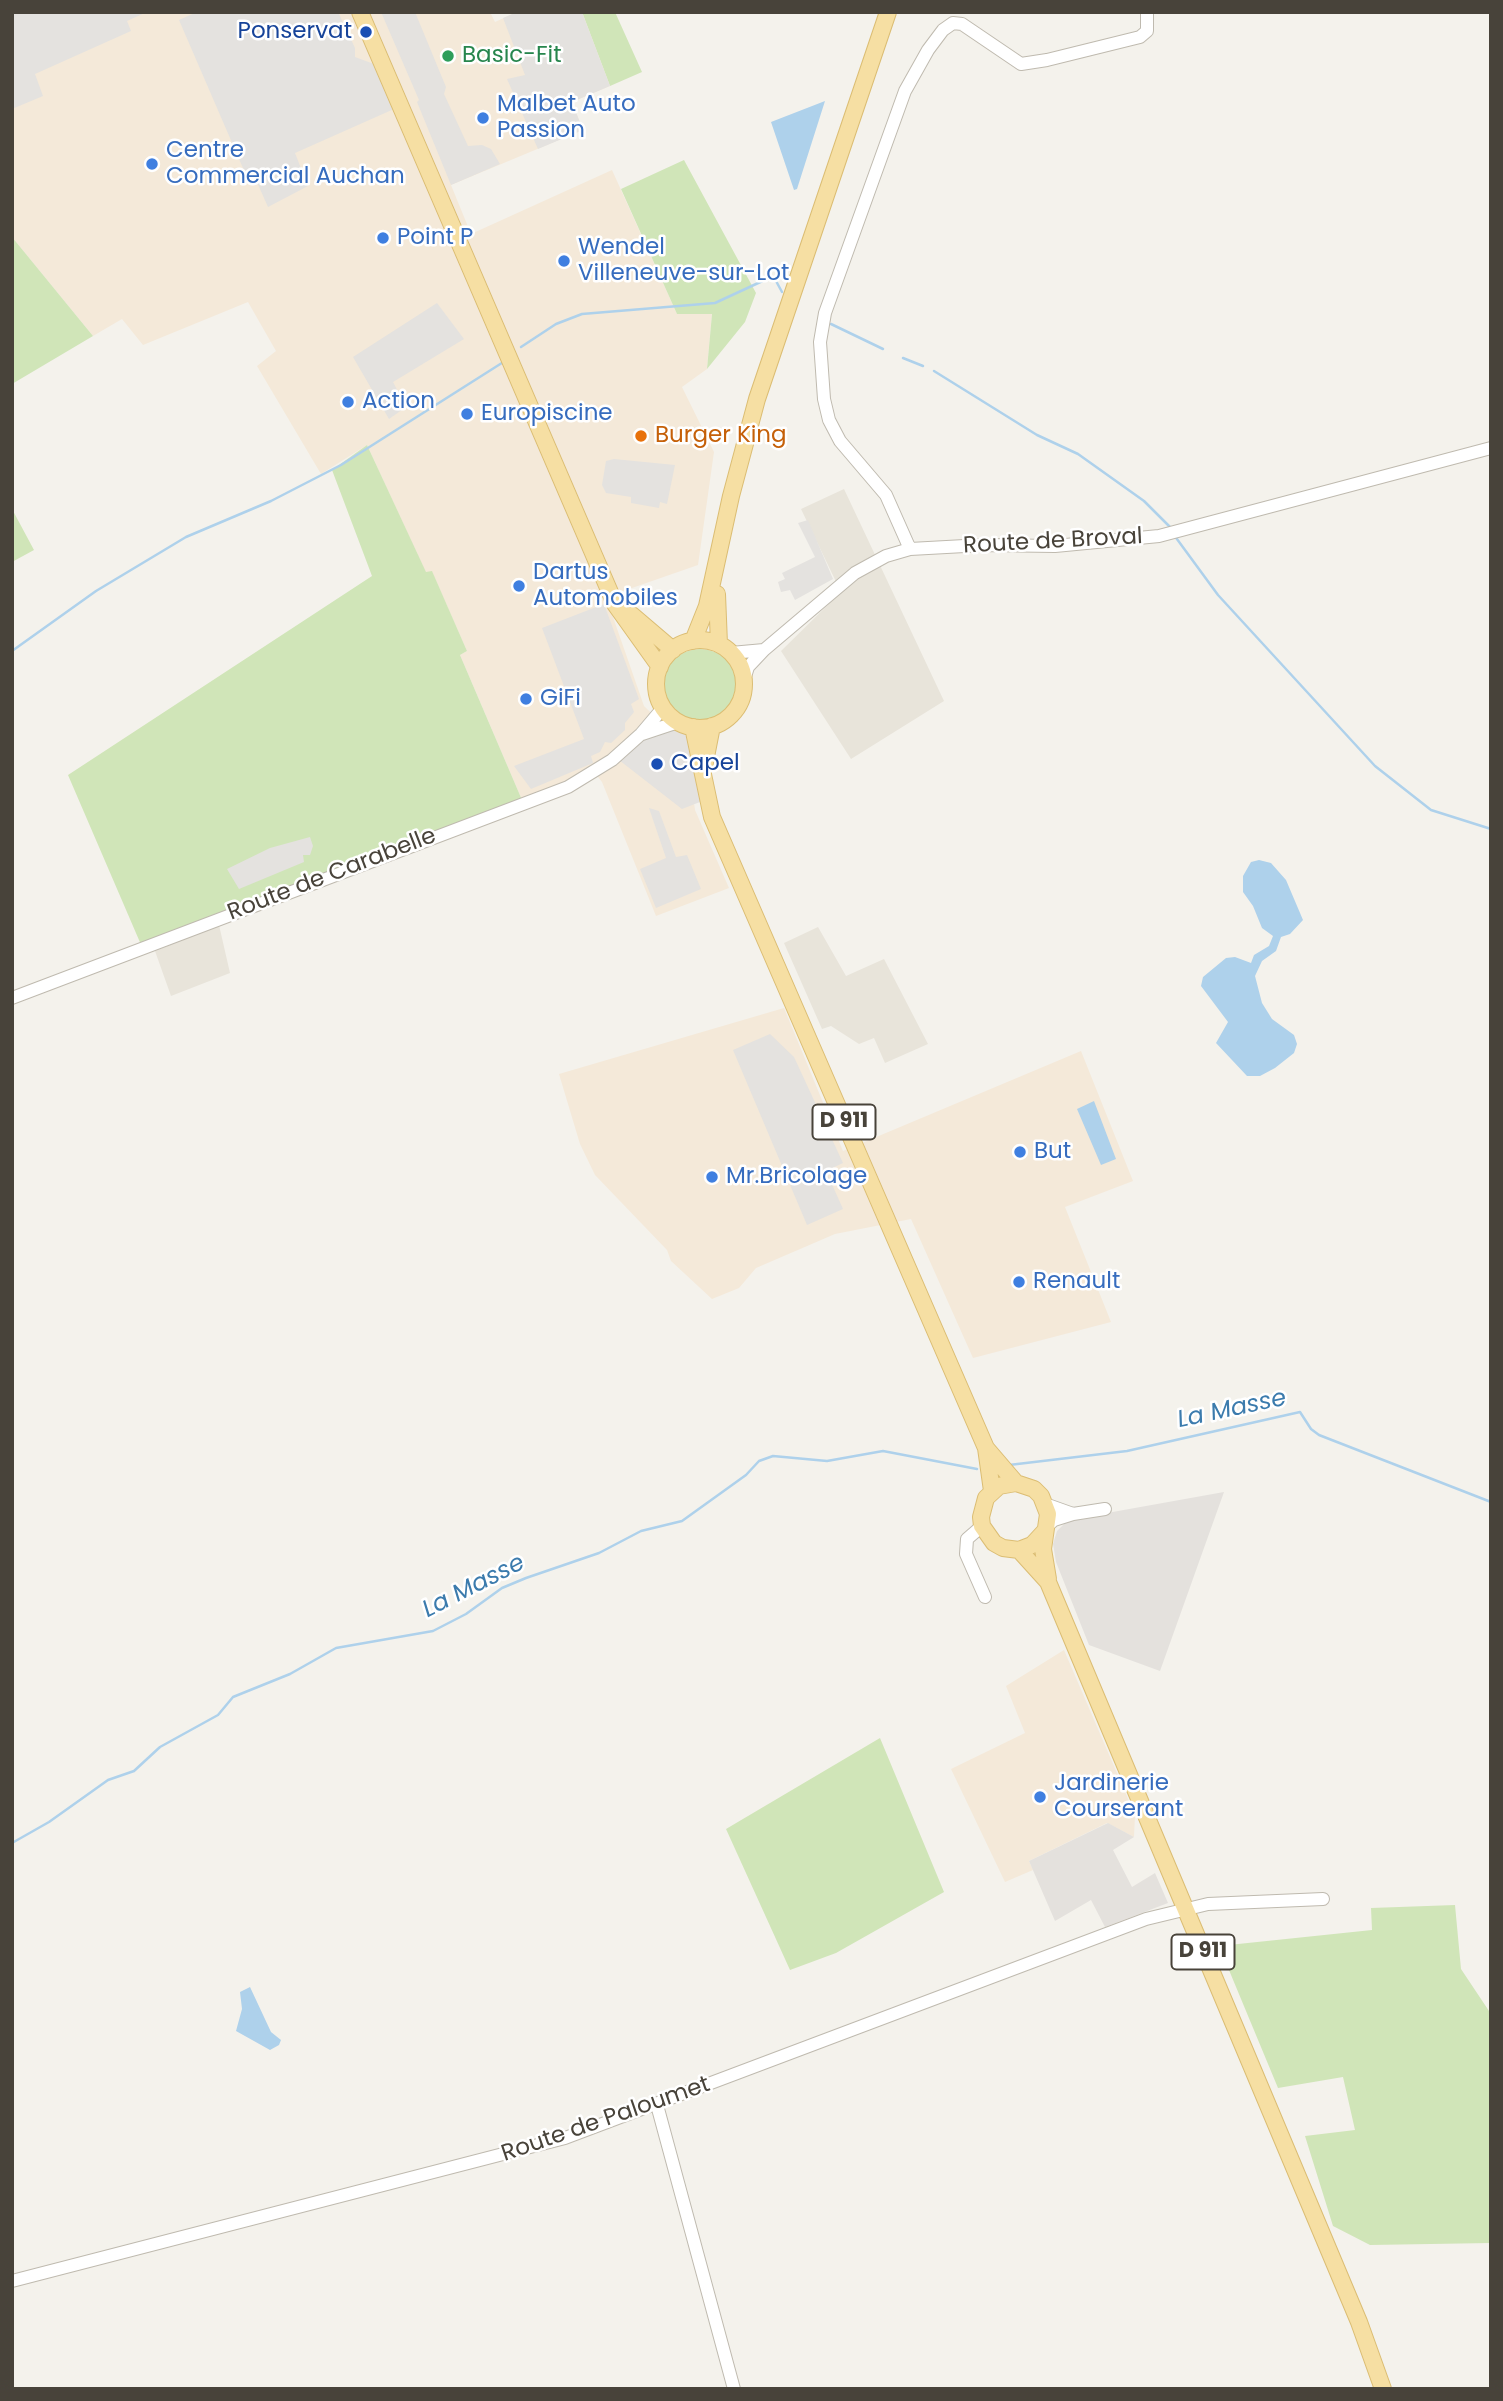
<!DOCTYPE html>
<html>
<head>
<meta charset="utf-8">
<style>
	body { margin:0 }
	#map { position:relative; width:1503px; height:2401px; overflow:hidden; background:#f4f2ec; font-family:Poppins,sans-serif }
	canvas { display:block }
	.frame { position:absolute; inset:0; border:14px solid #48433a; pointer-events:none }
</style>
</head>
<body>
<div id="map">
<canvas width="1503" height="2401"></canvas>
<div class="frame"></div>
</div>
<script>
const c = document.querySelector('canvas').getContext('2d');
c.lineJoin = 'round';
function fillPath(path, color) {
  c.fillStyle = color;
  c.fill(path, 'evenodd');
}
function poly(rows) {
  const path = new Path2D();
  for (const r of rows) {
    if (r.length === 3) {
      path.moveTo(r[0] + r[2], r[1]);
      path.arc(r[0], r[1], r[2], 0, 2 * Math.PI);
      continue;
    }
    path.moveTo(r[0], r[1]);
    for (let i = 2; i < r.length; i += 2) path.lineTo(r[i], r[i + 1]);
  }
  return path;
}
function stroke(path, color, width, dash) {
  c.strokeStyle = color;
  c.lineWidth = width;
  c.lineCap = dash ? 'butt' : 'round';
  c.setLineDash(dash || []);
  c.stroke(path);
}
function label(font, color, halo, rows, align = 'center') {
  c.font = font + ' Poppins,sans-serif';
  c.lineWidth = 5;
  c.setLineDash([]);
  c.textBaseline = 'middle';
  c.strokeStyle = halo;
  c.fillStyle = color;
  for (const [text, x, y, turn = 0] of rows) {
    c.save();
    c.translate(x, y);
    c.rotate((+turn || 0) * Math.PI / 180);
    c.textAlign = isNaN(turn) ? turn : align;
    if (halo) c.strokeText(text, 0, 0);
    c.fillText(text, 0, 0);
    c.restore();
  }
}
fillPath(poly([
	[844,489,944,701,851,759,781,651,841,592,801,509],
	[219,925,230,973,171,996,155,951],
	[818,927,846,976,884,959,928,1044,885,1063,874,1038,859,1044,831,1026,822,1029,784,943]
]), '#e8e4da');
fillPath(poly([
	[490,12,495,22,517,12,582,12,610,86,572,102,583,130,451,185,471,234,612,170,677,314,712,313,707,369,682,387,714,452,698,565,606,597,644,706,686,747,695,810,729,888,656,916,602,782,591,768,573,781,522,800,460,655,467,651,432,572,426,573,367,445,321,474,257,366,276,351,248,302,143,345,122,319,93,336,12,237,13,12],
	[784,1008,843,1151,1081,1051,1133,1181,1065,1207,1111,1322,973,1358,911,1219,835,1234,756,1268,739,1288,712,1299,671,1261,667,1250,595,1175,580,1144,559,1074],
	[1064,1650,1135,1815,1134,1837,1107,1823,1029,1861,1033,1870,1005,1882,951,1769,1025,1733,1006,1686]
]), '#f4e9d9');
fillPath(poly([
	[1224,1492,1160,1671,1089,1645,1056,1562,1053,1544,1057,1531,1068,1520],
	[1108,1823,1134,1837,1113,1850,1132,1887,1155,1873,1168,1903,1105,1927,1091,1900,1055,1921,1029,1861]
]), '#e4e1dd');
fillPath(poly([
	[582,12,615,12,642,72,610,86],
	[684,160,756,293,745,322,707,369,712,314,677,314,621,189],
	[12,237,93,336,12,384],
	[367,445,426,572,432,571,467,651,460,655,522,800,142,947,68,775,372,576,332,470],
	[12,509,34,550,12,562],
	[700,686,37],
	[880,1738,944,1892,836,1953,790,1970,726,1829],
	[1455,1905,1461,1969,1491,2014,1491,2243,1370,2245,1333,2226,1305,2136,1355,2130,1343,2077,1278,2088,1219,1946,1372,1930,1371,1908]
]), '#d0e5b8');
fillPath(poly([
	[14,12,147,12,127,21,131,31,35,74,43,96,12,109],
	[197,12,342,12,339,14,355,48,355,57,374,64,394,109,295,153,308,186,268,207,256,180,249,182,179,20],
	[381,12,415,12,446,87,444,94,468,146,482,145,491,149,500,164,451,185,417,102,419,100],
	[517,12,582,12,610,86,572,102,583,130,538,149,507,79,525,75,503,18],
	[437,303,464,339,393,382,406,407,389,419,353,357],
	[614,459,675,465,667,504,660,502,659,508,631,503,631,497,606,493,602,485,606,461],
	[808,520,833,579,795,600,790,590,781,592,778,582,785,579,782,573,815,557,798,523],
	[604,604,639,699,631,704,634,712,625,723,625,730,611,743,605,742,600,752,591,756,593,763,531,789,514,766,584,739,542,628],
	[679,728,694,743,700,802,682,809,619,760,644,736],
	[649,808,659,811,676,857,687,855,701,889,656,908,640,869,666,858],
	[310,837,313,846,310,855,303,855,304,862,239,889,227,869,270,848],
	[770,1034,794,1057,843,1163,826,1171,843,1209,807,1225,733,1050]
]), '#e4e2df');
fillPath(poly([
	[825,101,797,189,794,190,771,122],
	[1259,860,1271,863,1286,880,1303,920,1290,934,1281,937,1276,951,1262,961,1255,976,1262,1003,1272,1019,1294,1035,1297,1044,1294,1053,1275,1068,1260,1076,1247,1076,1216,1043,1228,1022,1201,986,1203,977,1226,958,1235,957,1251,963,1254,955,1269,946,1273,936,1262,928,1253,906,1243,892,1243,876,1251,862],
	[1094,1101,1116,1159,1101,1165,1077,1109],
	[250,1987,271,2032,281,2040,279,2045,270,2050,236,2031,242,2009,240,1992]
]), '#aed1eb');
stroke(poly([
	[831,324,883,349],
	[521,347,556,324,582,314,715,303,769,278,776,281,782,292],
	[903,358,923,366],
	[934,371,1037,435,1078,454,1144,501,1171,528],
	[1174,535,1218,595,1375,766,1431,810,1491,829],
	[12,651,96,591,186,537,271,501,341,465,505,361],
	[1009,1465,1127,1451,1300,1412,1311,1429,1319,1435,1491,1502],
	[12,1843,49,1822,108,1780,134,1771,160,1747,218,1715,233,1697,290,1674,336,1648,433,1631,466,1614,502,1588,526,1578,599,1553,641,1531,682,1521,746,1475,759,1461,773,1456,827,1461,883,1451,977,1469]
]), '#aed1eb', 2.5);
const minor = poly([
	[910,549,886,495,840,441,829,420,824,399,820,342,825,313,905,91,928,50,943,30,953,23,962,24,1021,64,1047,60,1140,37,1147,31,1147,12],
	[731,653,764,650],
	[744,680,748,667,764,650,855,573,886,556,910,549,983,545,1055,546,1159,536,1491,448],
	[642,734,678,722],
	[12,998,568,787,612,760,641,734,663,708],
	[1045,1504,1073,1514,1054,1520,1046,1527],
	[1073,1514,1105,1509],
	[982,1526,967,1539,966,1554,985,1597],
	[657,2105,734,2389],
	[12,2281,565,2138,1146,1919,1208,1904,1323,1899]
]);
const major = poly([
	[360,12,615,604,660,667],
	[717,594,719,644],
	[632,615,673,650],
	[700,684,44],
	[693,641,707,606,731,496,757,399,888,12],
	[693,727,712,817,986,1448,992,1491],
	[704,767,712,726],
	[986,1448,1016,1483],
	[1044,1532,1032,1545,1019,1550,1003,1548,994,1543,982,1526,981,1517,986,1498,999,1486,1016,1483,1034,1489,1041,1496,1048,1514,1043,1549,1048,1579],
	[1019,1550,1048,1582,1359,2322,1383,2389]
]);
stroke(minor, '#bfbaaf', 14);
stroke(major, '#dbbd73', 18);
stroke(minor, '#fff', 12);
stroke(major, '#f6dfa3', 16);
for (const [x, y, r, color] of [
	[366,32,7,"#1a4fb4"],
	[448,56,7,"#2e9e5b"],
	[483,118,7,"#3f7fe0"],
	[152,164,7,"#3f7fe0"],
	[383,238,7,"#3f7fe0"],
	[564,261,7,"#3f7fe0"],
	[348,402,7,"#3f7fe0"],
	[467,414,7,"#3f7fe0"],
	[641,436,7,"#e8710a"],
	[519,586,7,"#3f7fe0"],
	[526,699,7,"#3f7fe0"],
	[657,764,7,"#1a4fb4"],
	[1020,1152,7,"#3f7fe0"],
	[712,1177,7,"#3f7fe0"],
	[1019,1282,7,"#3f7fe0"],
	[1040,1797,7,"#3f7fe0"]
]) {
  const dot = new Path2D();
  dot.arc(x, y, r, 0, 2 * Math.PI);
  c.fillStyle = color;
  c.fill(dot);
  stroke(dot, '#fff', 2.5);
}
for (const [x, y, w] of [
	[844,1122,63],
	[1203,1952,63]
]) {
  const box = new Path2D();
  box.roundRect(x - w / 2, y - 17.5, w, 35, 5);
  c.fillStyle = '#fff';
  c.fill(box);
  stroke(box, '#48433a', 2);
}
label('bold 21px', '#48433a', null, [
	["D 911",844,1122],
	["D 911",1203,1952]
]);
label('23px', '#164399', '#fff', [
	["Ponservat",352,32],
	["Capel",671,764,"left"]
], 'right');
label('23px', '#27864d', '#fff', [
	["Basic-Fit",462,56]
], 'left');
label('23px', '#366cbe', '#fff', [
	["Malbet Auto",497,105],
	["Passion",497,131],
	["Centre",166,151],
	["Commercial Auchan",166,177],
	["Point P",397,238],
	["Wendel",578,248],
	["Villeneuve-sur-Lot",578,274],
	["Action",362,402],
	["Europiscine",481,414],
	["Dartus",533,573],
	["Automobiles",533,599],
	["GiFi",540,699],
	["But",1034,1152],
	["Mr.Bricolage",726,1177],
	["Renault",1033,1282],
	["Jardinerie",1054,1784],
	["Courserant",1054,1810]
], 'left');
label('23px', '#c56008', '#fff', [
	["Burger King",655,436]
], 'left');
label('23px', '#48433a', '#fff', [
	["Route de Broval",1053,542,-3],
	["Route de Carabelle",332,875,-21],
	["Route de Paloumet",606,2120,-19]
]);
label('italic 24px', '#3b7bad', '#fff', [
	["La Masse",1232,1410,-12],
	["La Masse",474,1587,-27]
]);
</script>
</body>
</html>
